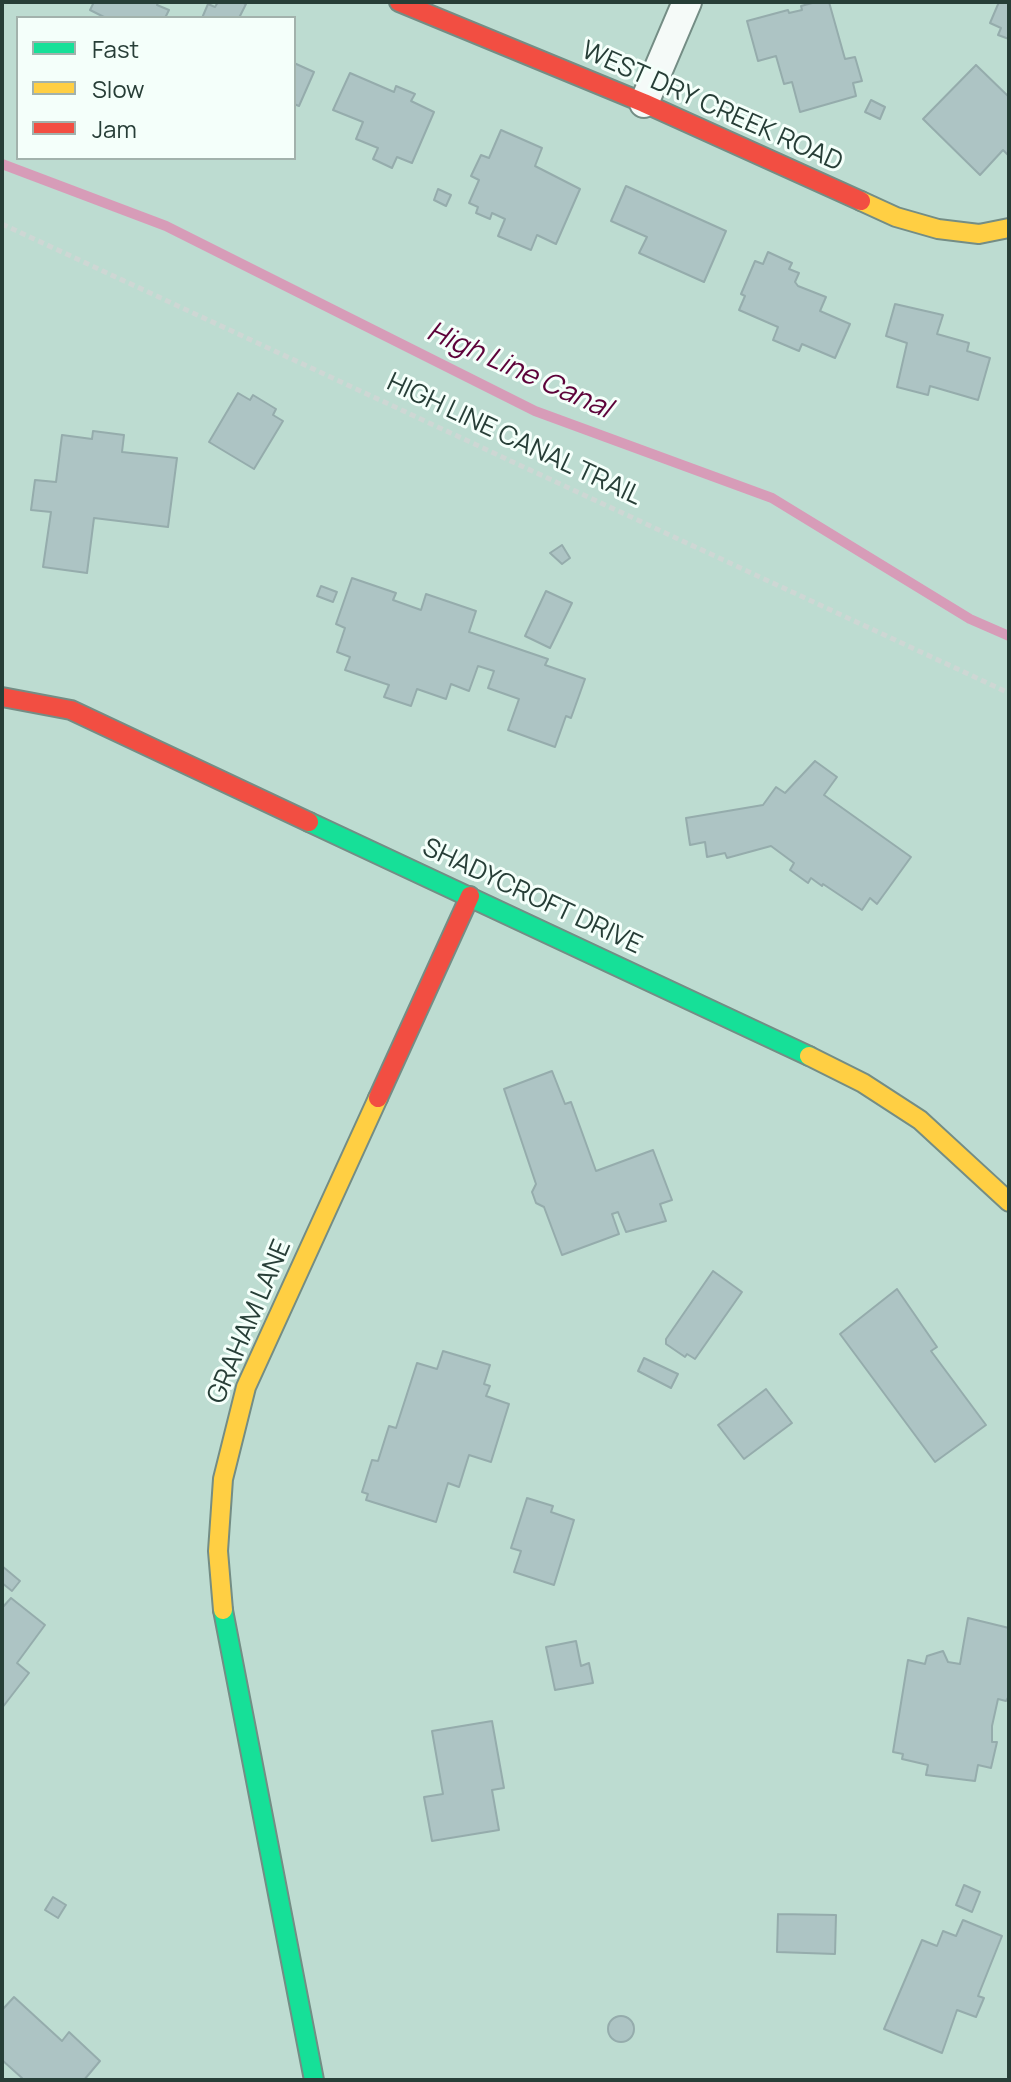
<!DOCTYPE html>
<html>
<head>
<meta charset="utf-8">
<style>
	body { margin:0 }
	#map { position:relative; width:1011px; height:2082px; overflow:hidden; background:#bddcd1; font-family:Manrope,sans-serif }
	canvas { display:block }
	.frame { position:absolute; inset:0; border:4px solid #273e37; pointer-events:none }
	.legend { position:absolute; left:16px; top:16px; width:280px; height:144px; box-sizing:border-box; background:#f4fffa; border:2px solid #a2b2ac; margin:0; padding:10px 14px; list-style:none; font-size:24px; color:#273e37 }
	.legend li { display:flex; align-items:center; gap:16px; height:40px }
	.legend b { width:40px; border:2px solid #a2b2ac }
</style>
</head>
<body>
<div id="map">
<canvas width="1011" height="2082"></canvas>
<div class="frame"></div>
<ul class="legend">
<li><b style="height:10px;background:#16e098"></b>Fast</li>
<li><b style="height:10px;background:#ffcf43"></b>Slow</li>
<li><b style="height:10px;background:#f24e42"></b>Jam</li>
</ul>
</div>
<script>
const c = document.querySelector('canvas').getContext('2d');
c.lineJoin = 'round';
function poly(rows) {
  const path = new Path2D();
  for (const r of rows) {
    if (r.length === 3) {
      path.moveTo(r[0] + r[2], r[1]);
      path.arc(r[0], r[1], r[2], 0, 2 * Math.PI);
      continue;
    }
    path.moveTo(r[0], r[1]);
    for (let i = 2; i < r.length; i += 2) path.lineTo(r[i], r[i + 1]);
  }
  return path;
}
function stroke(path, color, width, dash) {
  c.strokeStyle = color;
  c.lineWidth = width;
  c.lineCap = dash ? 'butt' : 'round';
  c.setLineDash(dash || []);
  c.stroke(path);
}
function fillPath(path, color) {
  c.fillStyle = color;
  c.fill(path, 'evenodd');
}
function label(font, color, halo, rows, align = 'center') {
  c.font = font + ' Manrope,sans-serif';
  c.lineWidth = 6;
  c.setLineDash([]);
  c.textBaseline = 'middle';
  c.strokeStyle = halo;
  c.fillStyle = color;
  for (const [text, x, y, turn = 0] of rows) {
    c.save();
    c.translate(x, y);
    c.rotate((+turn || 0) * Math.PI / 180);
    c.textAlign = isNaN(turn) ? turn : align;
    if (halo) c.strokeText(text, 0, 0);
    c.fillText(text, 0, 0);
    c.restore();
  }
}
stroke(poly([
	[2,164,166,226,535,411,772,498,970,619,1009,636]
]), '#d79cb8', 10);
const building = poly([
	[94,2,158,2,157,5,169,10,165,18,106,18,90,10,94,2],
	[218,2,241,2,246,4,239,18,202,18,208,4,215,7,218,2],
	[816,2,829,2,845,59,855,57,862,81,853,83,856,96,800,112,792,82,784,84,776,56,758,61,747,21,788,10,789,13,802,10,801,6,816,2],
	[999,2,1009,2,1009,39,998,35,1001,28,990,23,999,2],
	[294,63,314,72,299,106,294,104,294,63],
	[976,65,1009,97,1009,156,1003,150,980,175,923,119,976,65],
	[350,73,394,92,396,86,415,94,411,101,434,112,412,163,397,157,392,168,373,159,378,148,356,139,363,122,333,110,350,73],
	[871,100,885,107,880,119,865,112,871,100],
	[501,130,542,148,535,166,580,189,556,244,537,235,531,250,498,236,505,219,492,213,490,219,476,213,478,207,469,203,479,180,471,176,481,155,489,158,501,130],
	[626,186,726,231,704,282,639,253,647,237,611,221,626,186],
	[438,189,451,195,446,206,434,200,438,189],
	[768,252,792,263,789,269,799,273,795,282,798,286,826,297,820,311,850,324,835,358,802,344,799,351,773,340,778,327,739,310,745,296,741,294,755,261,763,264,768,252],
	[895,304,943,315,937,334,969,343,967,351,990,358,978,400,930,386,928,395,897,387,907,343,886,336,895,304],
	[238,393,250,400,253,395,276,409,273,415,283,421,254,469,209,442,238,393],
	[93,431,124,435,122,452,177,458,168,527,94,518,87,573,43,567,51,512,31,510,35,480,56,482,62,435,92,439,93,431],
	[562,545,570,558,562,564,550,553,562,545],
	[352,578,396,593,393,600,421,610,426,594,476,611,469,632,548,659,545,665,585,679,571,718,566,716,555,747,508,730,519,699,488,688,494,671,478,666,469,691,451,684,446,699,417,689,411,706,384,697,389,685,345,670,350,657,337,652,345,628,336,624,352,578],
	[321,586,337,592,333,602,317,596,321,586],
	[546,591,572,603,550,648,525,636,546,591],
	[815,761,837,777,824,795,911,857,877,904,870,898,862,910,823,884,822,886,811,878,808,883,790,870,794,863,771,846,727,858,725,853,707,857,705,842,690,845,686,818,763,805,776,787,785,793,815,761],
	[552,1071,565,1104,571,1102,596,1171,653,1150,672,1200,660,1204,666,1221,626,1232,618,1212,612,1214,619,1234,562,1255,544,1207,536,1203,532,1192,536,1184,504,1089,552,1071],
	[713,1271,742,1292,695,1359,687,1354,685,1357,666,1344,666,1339,713,1271],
	[897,1289,937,1347,931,1351,986,1425,935,1462,840,1334,897,1289],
	[443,1351,490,1365,484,1384,490,1386,486,1396,509,1404,491,1462,469,1455,459,1487,448,1483,436,1522,366,1500,368,1494,362,1492,372,1460,378,1461,389,1426,396,1428,417,1363,437,1369,443,1351],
	[644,1358,678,1374,671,1388,638,1371,644,1358],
	[766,1389,792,1423,744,1459,718,1425,766,1389],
	[527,1498,553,1506,551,1512,574,1520,554,1585,514,1572,521,1551,511,1548,527,1498],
	[2,1566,20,1581,12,1591,2,1583,2,1566],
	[11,1598,45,1625,17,1663,29,1673,2,1708,2,1608,11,1598],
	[968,1618,1009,1628,1009,1696,1006,1701,998,1699,992,1726,992,1742,997,1742,991,1768,978,1765,975,1781,926,1775,928,1765,902,1759,903,1754,893,1752,908,1660,925,1664,927,1656,943,1651,948,1662,960,1664,968,1618],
	[576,1641,581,1666,589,1663,593,1683,555,1690,546,1647,576,1641],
	[492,1721,504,1788,492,1790,499,1830,432,1841,424,1797,443,1794,432,1731,492,1721],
	[964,1885,980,1892,972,1912,956,1905,964,1885],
	[53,1897,66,1905,58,1918,45,1910,53,1897],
	[778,1914,836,1915,835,1954,777,1952,778,1914],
	[963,1920,1002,1936,978,1996,984,1998,976,2017,957,2010,942,2053,884,2029,922,1940,937,1946,943,1931,956,1936,963,1920],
	[14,1997,62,2041,69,2032,100,2061,84,2080,20,2080,22,2078,2,2060,2,2010,14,1997],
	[621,2029,13]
]);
fillPath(building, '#adc4c4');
stroke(building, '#95acac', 2);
const street = poly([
	[644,103,687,2]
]);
const fast = poly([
	[309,822,809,1056],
	[223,1610,314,2080]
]);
const slow = poly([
	[861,201,896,217,938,229,979,234,1009,228],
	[809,1056,863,1083,920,1120,1009,1202],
	[223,1610,218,1551,223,1479,246,1387,378,1098]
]);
const jam = poly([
	[399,2,644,103,861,201],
	[2,697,71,710,309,822],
	[378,1098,470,896]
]);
stroke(street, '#748d85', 32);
stroke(fast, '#748d85', 22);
stroke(slow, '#748d85', 22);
stroke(jam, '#748d85', 22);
stroke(poly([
	[2,224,1009,693]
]), '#ced7d4', 5, [6, 4]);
stroke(street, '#f5faf8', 28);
stroke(fast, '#16e098', 18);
stroke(slow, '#ffcf43', 18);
stroke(jam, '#f24e42', 18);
label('26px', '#273e37', '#f4fffa', [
	["WEST DRY CREEK ROAD",712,107,24],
	["HIGH LINE CANAL TRAIL",514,440,25],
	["SHADYCROFT DRIVE",532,897,25],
	["GRAHAM LANE",250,1322,-67]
]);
label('italic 28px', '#5d0239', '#f4fffa', [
	["High Line Canal",519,371,24]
]);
</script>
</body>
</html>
